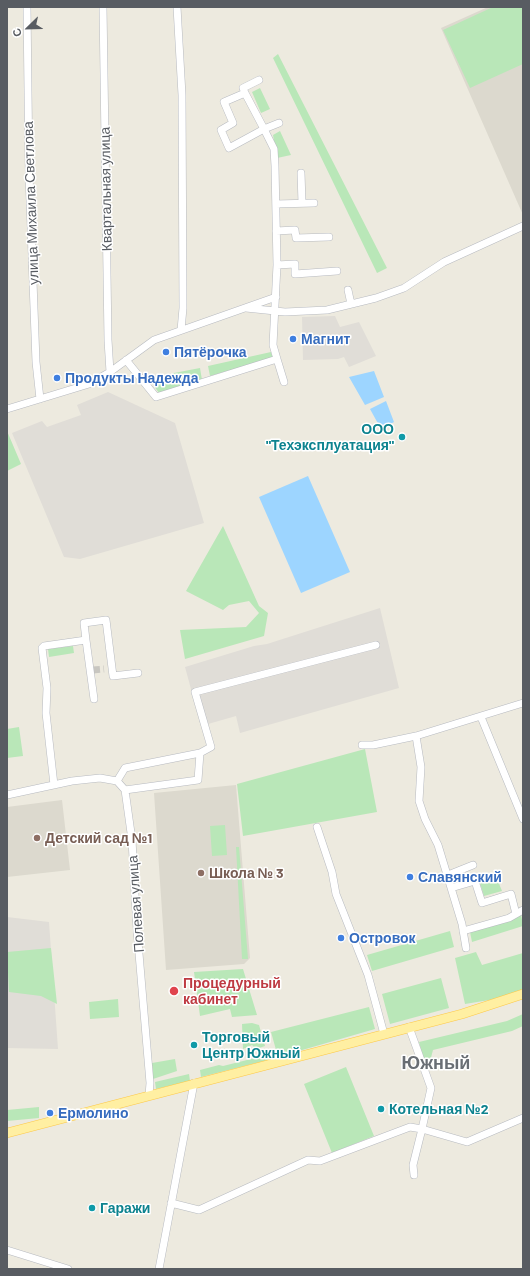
<!DOCTYPE html>
<html>
<head>
<meta charset="utf-8">
<style>
	body { margin:0 }
	#map { position:relative; width:530px; height:1276px; overflow:hidden; background:#edeadf; font-family:Barlow,sans-serif }
	canvas { display:block }
	.frame { position:absolute; inset:0; border:8px solid #585c62; pointer-events:none }
	.north { position:absolute; left:8px; top:8px; width:40px; height:40px; -webkit-text-stroke:3px #fff; paint-order:stroke; rotate:247deg; font-size:11px; font-weight:700; line-height:16px; text-align:center; color:#585c62 }
	.north::after { content:''; display:block; margin:auto; width:14px; height:18px; background:#585c62; clip-path:polygon(50% 0,100% 100%,50% 72%,0 100%) }
</style>
</head>
<body>
<div id="map">
<canvas width="530" height="1276"></canvas>
<div class="frame"></div>
<div class="north">С</div>
</div>
<script>
const c = document.querySelector('canvas').getContext('2d');
c.lineJoin = 'round';
function fillPath(path, color) {
  c.fillStyle = color;
  c.fill(path, 'evenodd');
}
function poly(rows) {
  const path = new Path2D();
  for (const r of rows) {
    path.moveTo(r[0], r[1]);
    for (let i = 2; i < r.length; i += 2) path.lineTo(r[i], r[i + 1]);
  }
  return path;
}
function stroke(path, color, width, dash) {
  c.strokeStyle = color;
  c.lineWidth = width;
  c.lineCap = dash ? 'butt' : 'round';
  c.setLineDash(dash || []);
  c.stroke(path);
}
function label(font, color, halo, rows, align = 'center') {
  c.font = font + ' Barlow,sans-serif';
  c.lineWidth = 3;
  c.setLineDash([]);
  c.textBaseline = 'middle';
  c.strokeStyle = halo;
  c.fillStyle = color;
  for (const [text, x, y, turn = 0] of rows) {
    c.save();
    c.translate(x, y);
    c.rotate((+turn || 0) * Math.PI / 180);
    c.textAlign = isNaN(turn) ? turn : align;
    if (halo) c.strokeText(text, 0, 0);
    c.fillText(text, 0, 0);
    c.restore();
  }
}
fillPath(poly([
	[335,316,340,327,359,322,376,356,349,367,344,357,338,359,303,360,302,317],
	[108,392,175,423,204,523,80,559,64,557,12,433,42,421,47,427,81,415,77,405],
	[380,608,399,688,240,733,236,716,201,726,185,667,254,646,267,644],
	[7,917,49,922,58,1049,7,1048]
]), '#e0ddd7');
fillPath(poly([
	[488,7,523,7,523,215,441,28],
	[236,785,250,958,244,964,166,970,154,793],
	[62,800,70,870,7,877,7,807]
]), '#dcd9ce');
fillPath(poly([
	[493,7,523,7,523,64,470,88,443,30],
	[278,54,387,268,377,273,273,58],
	[260,88,270,109,261,113,252,92],
	[280,131,291,155,277,158,273,135],
	[271,352,273,358,210,376,208,366],
	[200,368,202,380,159,393,154,386,174,373],
	[7,431,21,464,7,471],
	[223,526,259,606,268,613,264,636,185,659,180,630,246,627,259,613,249,601,229,605,223,610,186,591],
	[73,646,74,653,49,657,48,649],
	[19,727,23,756,7,758,7,729],
	[365,749,377,812,243,836,237,784],
	[225,825,227,855,212,856,210,826],
	[236,847,239,847,248,959,242,959],
	[496,876,502,891,484,896,478,877],
	[521,914,523,926,472,942,470,932],
	[450,931,454,947,372,971,367,955],
	[51,948,57,1004,41,996,9,992,7,952],
	[476,952,482,965,523,953,523,989,502,998,465,1004,455,958],
	[243,969,257,1015,232,1017,230,1009,200,1016,194,972],
	[441,978,449,1008,390,1024,382,994],
	[118,999,119,1017,90,1019,89,1002],
	[369,1007,375,1029,278,1057,271,1032],
	[523,1014,523,1026,512,1031,433,1050,427,1073,419,1042,507,1021],
	[252,1023,259,1025,265,1046,256,1049,252,1045,243,1049,242,1024],
	[267,1055,268,1060,201,1077,200,1070,219,1065,223,1066],
	[175,1059,177,1071,153,1079,152,1063],
	[346,1067,374,1136,332,1153,304,1084],
	[189,1074,190,1081,156,1089,155,1082],
	[39,1107,39,1118,7,1121,7,1110]
]), '#b9e7b8');
fillPath(poly([
	[374,371,384,397,365,405,349,377],
	[386,401,394,422,381,429,370,409],
	[308,476,350,572,301,593,259,497]
]), '#9dd5ff');
stroke(poly([
	[93,670,104,669]
]), '#c8c6c0', 7, [7, 3.5]);
const minor = poly([
	[27,7,29,174,36,362,40,399],
	[103,7,108,340,110,372],
	[177,7,182,95,183,308,181,330],
	[245,93,264,129,229,148,221,130,233,123,224,102,245,93,243,88,259,80],
	[301,173,302,203],
	[276,204,314,203],
	[276,231,295,230,296,238,329,237],
	[277,265,295,264,295,274,337,271],
	[348,290,351,304],
	[246,308,285,312,327,310,376,298,404,288,444,262,523,226],
	[277,359,284,382],
	[126,360,156,397,277,359,273,345,277,265,275,166,274,149,264,129,279,123],
	[7,409,89,384,110,372,154,340,276,297],
	[86,640,94,699],
	[481,717,523,819],
	[416,736,421,767,419,801,425,819,438,845,462,924,466,948],
	[362,745,373,745,416,736,523,703],
	[117,781,125,768,200,753,211,747,195,692,376,645],
	[54,785,46,713,47,688,42,648,44,646,86,640,84,623,106,620,113,676,138,673],
	[125,790,198,780,200,753],
	[7,795,72,781,100,778,117,781,125,790,132,840,137,930,150,1083,149,1095],
	[317,827,332,872,336,894,368,975,384,1034],
	[448,875,473,865],
	[451,888,475,881,482,903,511,894,516,914,509,918,463,931],
	[516,914,523,910],
	[409,1027,431,1088,422,1129,467,1142,523,1118],
	[171,1203,199,1210,308,1160,320,1161,410,1127,422,1129,413,1165,414,1175],
	[7,1250,68,1269],
	[159,1269,194,1083]
]);
const major = poly([
	[7,1133,462,1014,523,994]
]);
stroke(minor, '#b7bac0', 8);
stroke(major, '#fdc848', 10);
stroke(minor, '#fff', 7);
stroke(major, '#ffefa2', 9);
for (const [x, y, r, color] of [
	[293,339,4,"#3f7fe0"],
	[166,352,4,"#3f7fe0"],
	[57,378,4,"#3f7fe0"],
	[402,437,4,"#0f9aa8"],
	[37,838,4,"#8d6e63"],
	[201,873,4,"#8d6e63"],
	[410,877,4,"#3f7fe0"],
	[341,938,4,"#3f7fe0"],
	[174,991,5,"#e0444e"],
	[194,1045,4,"#0f9aa8"],
	[381,1109,4,"#0f9aa8"],
	[50,1113,4,"#3f7fe0"],
	[92,1208,4,"#0f9aa8"]
]) {
  const dot = new Path2D();
  dot.arc(x, y, r, 0, 2 * Math.PI);
  c.fillStyle = color;
  c.fill(dot);
  stroke(dot, '#fff', 1.5);
}
label('14px', '#585c62', '#fff', [
	["Квартальная улица",106,189,-91],
	["улица Михаила Светлова",31,203,-92],
	["Полевая улица",136,904,-94]
]);
label('bold 14px', '#366cbe', '#fff', [
	["Магнит",301,339],
	["Пятёрочка",174,352],
	["Продукты Надежда",65,378],
	["Славянский",418,877],
	["Островок",349,938],
	["Ермолино",58,1113]
], 'left');
label('bold 14px', '#0d838f', '#fff', [
	["ООО",394,429,"right"],
	["\"Техэксплуатация\"",394,445,"right"],
	["Торговый",202,1037],
	["Центр Южный",202,1053],
	["Котельная №2",389,1109],
	["Гаражи",100,1208]
], 'left');
label('bold 14px', '#785e54', '#fff', [
	["Детский сад №1",45,838],
	["Школа № 3",209,873]
], 'left');
label('bold 14px', '#be3a42', '#fff', [
	["Процедурный",183,983],
	["кабинет",183,999]
], 'left');
label('bold 18px', '#696e74', '#fff', [
	["Южный",436,1063]
]);
</script>
</body>
</html>
